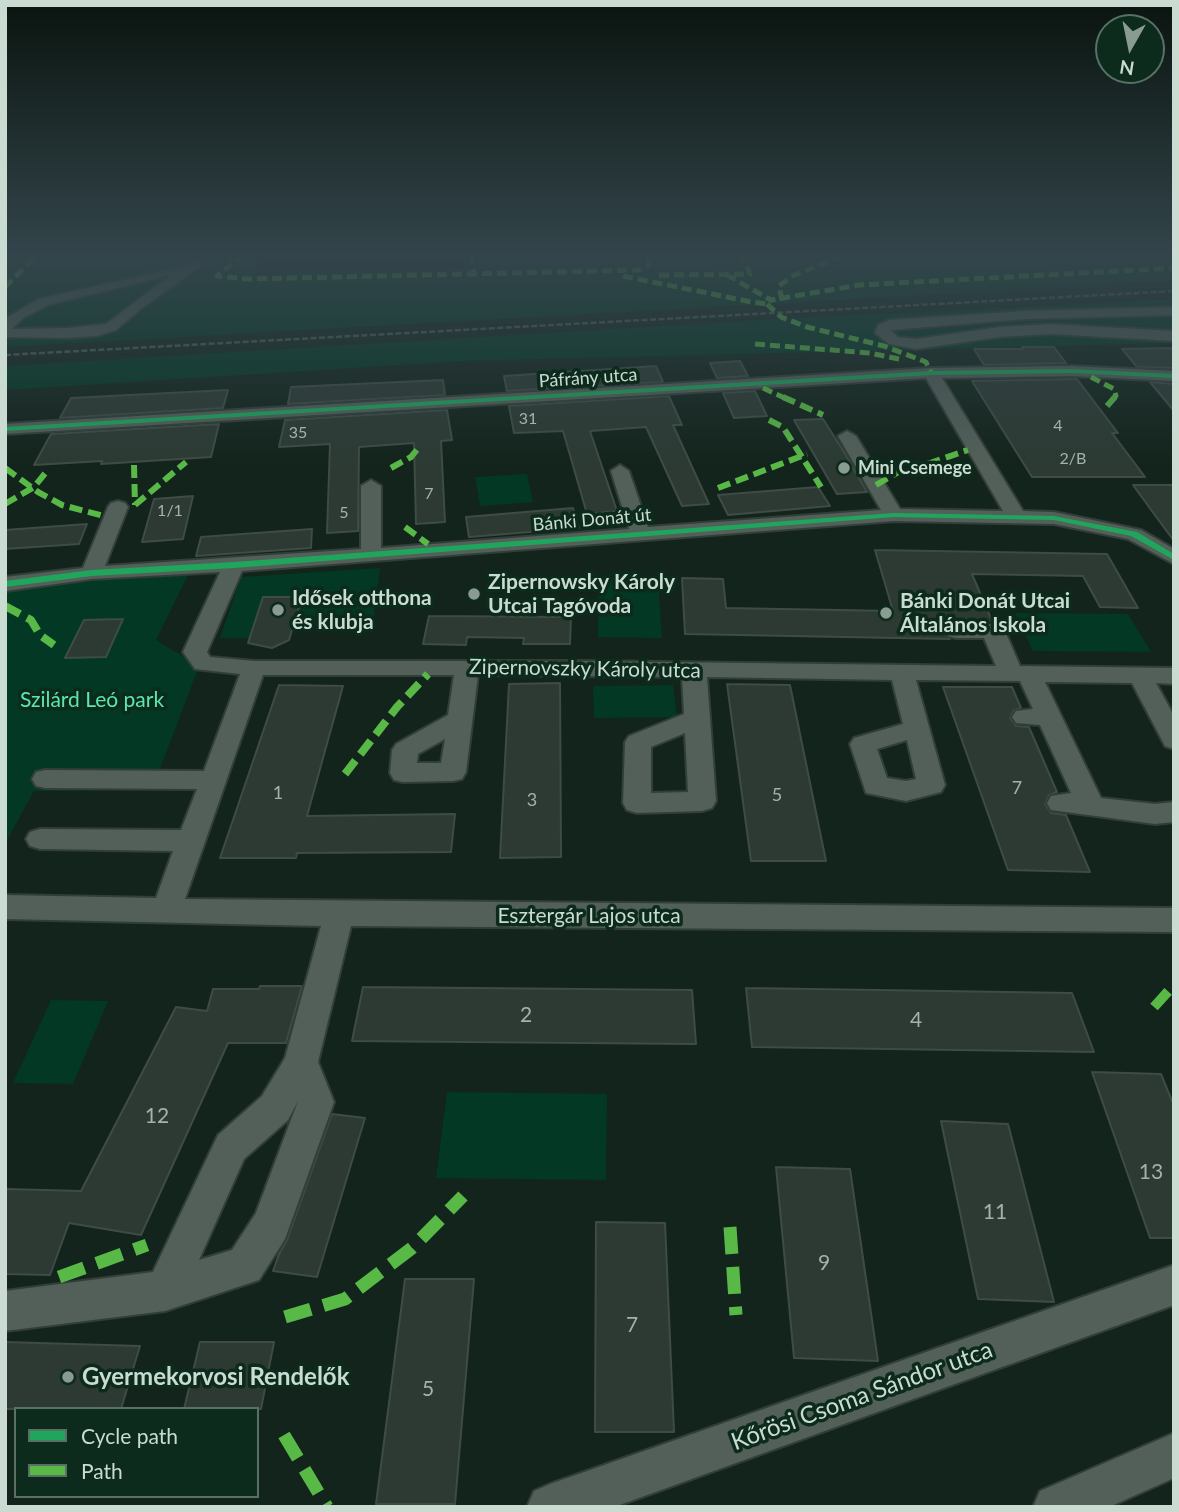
<!DOCTYPE html>
<html>
<head>
<meta charset="utf-8">
<style>
	body { margin:0 }
	#map { position:relative; width:1179px; height:1512px; overflow:hidden; background:#13241c; font-family:Lato,sans-serif }
	canvas { display:block }
	.frame { position:absolute; inset:0; border:7px solid #cadbd1; pointer-events:none }
	.legend { position:absolute; left:14px; top:1407px; width:245px; height:91px; box-sizing:border-box; background:#0c2b1d; border:2px solid #587165; margin:0; padding:9px 12px; list-style:none; font-size:21px; color:#cadbd1 }
	.legend li { display:flex; align-items:center; gap:14px; height:35px }
	.legend b { width:35px; border:2px solid #587165 }
	.north { position:absolute; left:1095px; top:14px; width:70px; height:70px; box-sizing:border-box; background:#0c2b1d; border:2px solid #587165; border-radius:50%; rotate:189deg; font-size:19px; font-weight:700; line-height:28px; text-align:center; color:#cadbd1 }
	.north::after { content:''; display:block; margin:auto; width:24px; height:32px; background:#8a9b92; clip-path:polygon(50% 0,100% 100%,50% 72%,0 100%) }
</style>
</head>
<body>
<div id="map">
<canvas width="1179" height="1512"></canvas>
<div class="frame"></div>
<ul class="legend">
<li><b style="height:9px;background:#20a55d"></b>Cycle path</li>
<li><b style="height:9px;background:#58b947"></b>Path</li>
</ul>
<div class="north">N</div>
</div>
<script>
const c = document.querySelector('canvas').getContext('2d');
c.lineJoin = 'round';
function fillPath(path, color) {
  c.fillStyle = color;
  c.fill(path, 'evenodd');
}
function poly(rows) {
  const path = new Path2D();
  for (const r of rows) {
    path.moveTo(r[0], r[1]);
    for (let i = 2; i < r.length; i += 2) path.lineTo(r[i], r[i + 1]);
  }
  return path;
}
function stroke(path, color, width, dash) {
  c.strokeStyle = color;
  c.lineWidth = width;
  c.lineCap = dash ? 'butt' : 'round';
  c.setLineDash(dash || []);
  c.stroke(path);
}
function label(font, color, halo, rows, align = 'center') {
  c.font = font + ' Lato,sans-serif';
  c.lineWidth = 7;
  c.setLineDash([]);
  c.textBaseline = 'middle';
  c.strokeStyle = halo;
  c.fillStyle = color;
  for (const [text, x, y, turn = 0] of rows) {
    c.save();
    c.translate(x, y);
    c.rotate((+turn || 0) * Math.PI / 180);
    c.textAlign = isNaN(turn) ? turn : align;
    if (halo) c.strokeText(text, 0, 0);
    c.fillText(text, 0, 0);
    c.restore();
  }
}
fillPath(poly([
	[5,254,259,254,257,274,474,268,472,254,1174,254,1174,281,5,347],
	[1174,299,1174,343,463,361,5,390,5,366,760,320],
	[527,474,533,502,480,506,475,477],
	[380,568,373,625,293,624,301,597,264,597,250,638,220,638,241,577],
	[190,571,156,640,199,666,152,790,34,791,5,844,5,592,32,582],
	[598,579,658,579,662,638,598,637],
	[1015,613,1128,614,1151,652,1033,651],
	[673,685,677,717,594,718,593,686],
	[51,1000,108,1001,73,1084,13,1083],
	[447,1092,607,1094,606,1180,436,1178]
]), '#033824');
const building = poly([
	[1022,347,1054,347,1066,363,984,365,974,349,1023,349,1022,347],
	[1174,348,1174,368,1137,367,1122,349,1174,348],
	[740,361,748,376,717,378,710,363,740,361],
	[656,366,663,382,507,391,504,376,656,366],
	[1077,379,1118,433,1112,433,1145,477,1032,477,972,381,1077,379],
	[443,380,445,395,288,404,291,387,443,380],
	[1150,382,1174,384,1174,411,1150,382],
	[228,390,223,408,60,418,71,398,228,390],
	[755,391,767,416,734,418,723,393,755,391],
	[669,396,682,425,673,425,709,504,682,506,646,427,590,431,617,511,587,514,563,431,514,433,509,406,669,396],
	[447,410,452,440,441,441,445,522,416,524,414,443,359,447,358,531,327,533,330,444,279,447,285,420,447,410],
	[823,419,844,452,867,492,837,494,794,420,823,419],
	[219,424,211,457,101,464,102,461,34,465,51,434,219,424],
	[1133,485,1174,485,1174,541,1157,518,1133,485],
	[818,487,830,506,728,515,718,495,818,487],
	[193,496,183,539,142,542,154,499,193,496],
	[573,508,579,528,469,537,466,517,573,508],
	[87,524,79,544,5,549,5,530,87,524],
	[312,529,311,548,196,556,201,537,312,529],
	[875,550,1107,554,1138,608,1100,607,1083,576,972,574,992,621,947,623,941,631,950,639,685,634,682,578,723,579,726,608,893,611,875,550],
	[263,597,302,597,289,640,272,648,248,643,263,597],
	[429,616,571,617,570,644,523,644,524,638,467,637,466,645,423,644,429,616],
	[123,619,106,657,65,658,84,620,123,619],
	[560,683,561,857,500,858,509,684,560,683],
	[727,684,790,685,826,861,751,861,727,684],
	[279,685,343,686,307,816,455,814,451,852,297,853,296,858,220,858,279,685],
	[943,687,1012,687,1021,708,1014,710,1010,718,1016,726,1029,727,1057,792,1049,795,1045,804,1051,813,1066,815,1090,872,1008,870,943,687],
	[260,986,302,986,286,1043,228,1043,141,1235,69,1223,50,1275,5,1274,5,1189,81,1191,176,1007,207,1011,213,989,259,989,260,986],
	[363,987,692,990,696,1044,352,1041,363,987],
	[746,988,1072,993,1094,1052,752,1047,746,988],
	[1092,1072,1161,1074,1174,1106,1174,1238,1150,1238,1092,1072],
	[332,1114,365,1118,317,1277,273,1271,279,1254,287,1240,332,1114],
	[941,1121,1008,1124,1054,1302,978,1299,941,1121],
	[776,1167,850,1169,878,1361,794,1358,776,1167],
	[596,1222,665,1223,674,1432,595,1432,596,1222],
	[405,1279,474,1279,455,1504,376,1504,405,1279],
	[5,1342,140,1346,121,1409,5,1409,5,1342],
	[200,1342,274,1342,261,1409,184,1409,200,1342]
]);
fillPath(building, '#2c3a33');
stroke(building, '#3e4c45', 2);
const minor = poly([
	[202,254,218,254,142,308,116,330,97,336,67,338,5,337,5,319,38,299,185,266,202,254],
	[171,275,106,324,67,328,12,329,23,318,48,305,171,275],
	[1174,307,1174,315,1025,319,891,330,898,337,916,339,999,327,1051,324,1174,331,1174,341,1051,334,999,337,916,349,889,344,875,333,878,325,889,320,1025,311,1174,307],
	[1071,366,1174,371,1174,381,1071,376,942,378,1023,511,1054,512,1141,530,1174,549,1174,564,1128,539,1054,524,894,521,242,571,207,652,210,657,254,661,580,661,996,666,984,638,956,638,948,636,944,631,948,626,956,624,993,624,1001,626,1005,631,1020,666,1174,668,1174,684,1156,683,1174,716,1174,749,1165,746,1132,683,1045,682,1101,798,1155,804,1174,802,1174,822,1155,824,1051,810,1047,803,1051,796,1071,793,1040,725,1016,723,1012,717,1016,711,1033,709,1020,681,916,680,945,785,941,792,906,801,866,793,850,744,854,738,903,724,892,680,707,677,716,801,712,808,702,811,637,813,627,810,623,803,625,742,629,736,684,714,682,677,478,675,466,772,462,779,453,781,403,782,394,780,390,773,392,750,396,744,448,715,454,675,263,675,185,899,1174,908,1174,932,351,926,318,1062,334,1102,285,1239,259,1280,165,1311,5,1331,5,1291,153,1272,218,1135,262,1096,285,1058,321,926,5,919,5,895,156,898,173,851,40,849,30,846,26,839,30,832,40,829,181,830,197,789,45,788,36,786,32,779,36,772,45,770,204,771,240,674,195,669,183,652,220,572,92,579,5,591,5,577,83,568,108,507,111,503,118,501,125,503,128,507,105,566,361,549,361,486,371,480,381,486,381,548,629,529,611,471,620,465,629,471,648,527,881,510,838,436,847,431,856,436,900,509,1003,511,926,378,5,434,5,424,931,368,1071,366],
	[685,733,688,792,651,793,651,747,685,733],
	[445,739,441,763,417,763,418,754,445,739],
	[907,740,916,779,906,781,887,778,877,749,907,740],
	[298,1101,256,1213,232,1250,199,1260,244,1159,288,1120,298,1101],
	[1174,1265,1174,1305,614,1507,527,1507,534,1491,550,1484,1174,1265],
	[1174,1433,1174,1478,1109,1507,1033,1507,1040,1491,1174,1433]
]);
stroke(minor, '#323e38', 4);
fillPath(minor, '#536059');
stroke(poly([
	[5,355,1174,291]
]), '#525e58', 2.5, [6, 2.5]);
stroke(poly([
	[244,254,217,276,248,279,638,270,649,265,648,254],
	[471,254,474,274],
	[659,275,750,274,742,254],
	[727,275,771,300,859,285,1174,268],
	[623,276,752,302,767,304,771,300],
	[5,287,38,254],
	[782,300,779,286,792,276,848,254],
	[767,304,781,317,807,327,884,346,926,362,931,373],
	[755,344,870,353,904,360],
	[1091,377,1114,389,1116,396,1113,399],
	[763,388,787,399]
]), '#58b947', 5, [10, 5]);
stroke(poly([
	[783,397,823,415],
	[1107,406,1115,397],
	[769,420,783,427,821,487],
	[134,465,135,505],
	[5,468,38,492,62,505,104,516],
	[391,468,411,457,420,446],
	[876,485,909,466,927,464,968,450],
	[718,488,807,454],
	[5,504,34,487,47,471],
	[135,505,186,462],
	[405,527,428,544]
]), '#58b947', 6, [13, 6]);
stroke(poly([
	[5,606,31,620,40,635,54,645],
	[345,774,397,707,428,674]
]), '#58b947', 8, [17, 8]);
stroke(poly([
	[1154,1007,1174,985]
]), '#58b947', 10, [21, 10]);
stroke(poly([
	[730,1227,736,1315],
	[59,1277,147,1245],
	[285,1317,345,1299,412,1248,463,1196],
	[284,1435,327,1507]
]), '#58b947', 13, [27, 13]);
fillPath(poly([
	[1071,369,1174,374,1174,378,1071,373,931,375,5,431,5,427,931,371,1071,369],
	[894,513,1054,516,1137,532,1174,554,1174,560,1131,536,1054,520,894,517,234,568,92,576,5,587,5,581,92,570,234,562,894,513]
]), '#20a55d');
const sky = c.createLinearGradient(0, 0, 0, 466);
sky.addColorStop(0, '#0a140f');
sky.addColorStop(0.55, '#33454b');
sky.addColorStop(1, '#33454b00');
c.fillStyle = sky;
c.fillRect(0, 0, 1179, 466);
for (const [x, y, r, color] of [
	[844,468,7,"#8a9b92"],
	[474,594,7,"#8a9b92"],
	[278,610,7,"#8a9b92"],
	[886,613,7,"#8a9b92"],
	[68,1377,7,"#8a9b92"]
]) {
  const dot = new Path2D();
  dot.arc(x, y, r, 0, 2 * Math.PI);
  c.fillStyle = color;
  c.fill(dot);
  stroke(dot, '#0c2b1d', 2.5);
}
label('16px', '#a2b3aa', null, [
	["31",528,419],
	["4",1058,426],
	["35",298,433],
	["2/B",1073,459],
	["7",429,494],
	["1/1",170,511],
	["5",344,513]
]);
label('18px', '#cadbd1', '#0c2b1d', [
	["Páfrány utca",588,378,-4],
	["Bánki Donát út",592,520,-5]
]);
label('bold 18px', '#cadbd1', '#0c2b1d', [
	["Mini Csemege",858,468]
], 'left');
label('18px', '#a2b3aa', null, [
	["7",1017,788],
	["1",278,793],
	["5",777,795],
	["3",532,800]
]);
label('bold 21px', '#cadbd1', '#0c2b1d', [
	["Zipernowsky Károly",488,582],
	["Utcai Tagóvoda",488,606],
	["Idősek otthona",292,598],
	["és klubja",292,622],
	["Bánki Donát Utcai",900,601],
	["Általános Iskola",900,625]
], 'left');
label('21px', '#cadbd1', '#0c2b1d', [
	["Zipernovszky Károly utca",585,669,1],
	["Esztergár Lajos utca",589,916]
]);
label('21px', '#5be7ac', '#0c2b1d', [
	["Szilárd Leó park",92,700]
]);
label('21px', '#a2b3aa', null, [
	["2",526,1015],
	["4",916,1020],
	["12",157,1116],
	["13",1151,1172],
	["11",995,1212],
	["9",824,1263],
	["7",632,1325],
	["5",428,1389]
]);
label('bold 24px', '#cadbd1', '#0c2b1d', [
	["Gyermekorvosi Rendelők",82,1377]
], 'left');
label('24px', '#cadbd1', '#0c2b1d', [
	["Kőrösi Csoma Sándor utca",862,1396,-20]
]);
</script>
</body>
</html>
